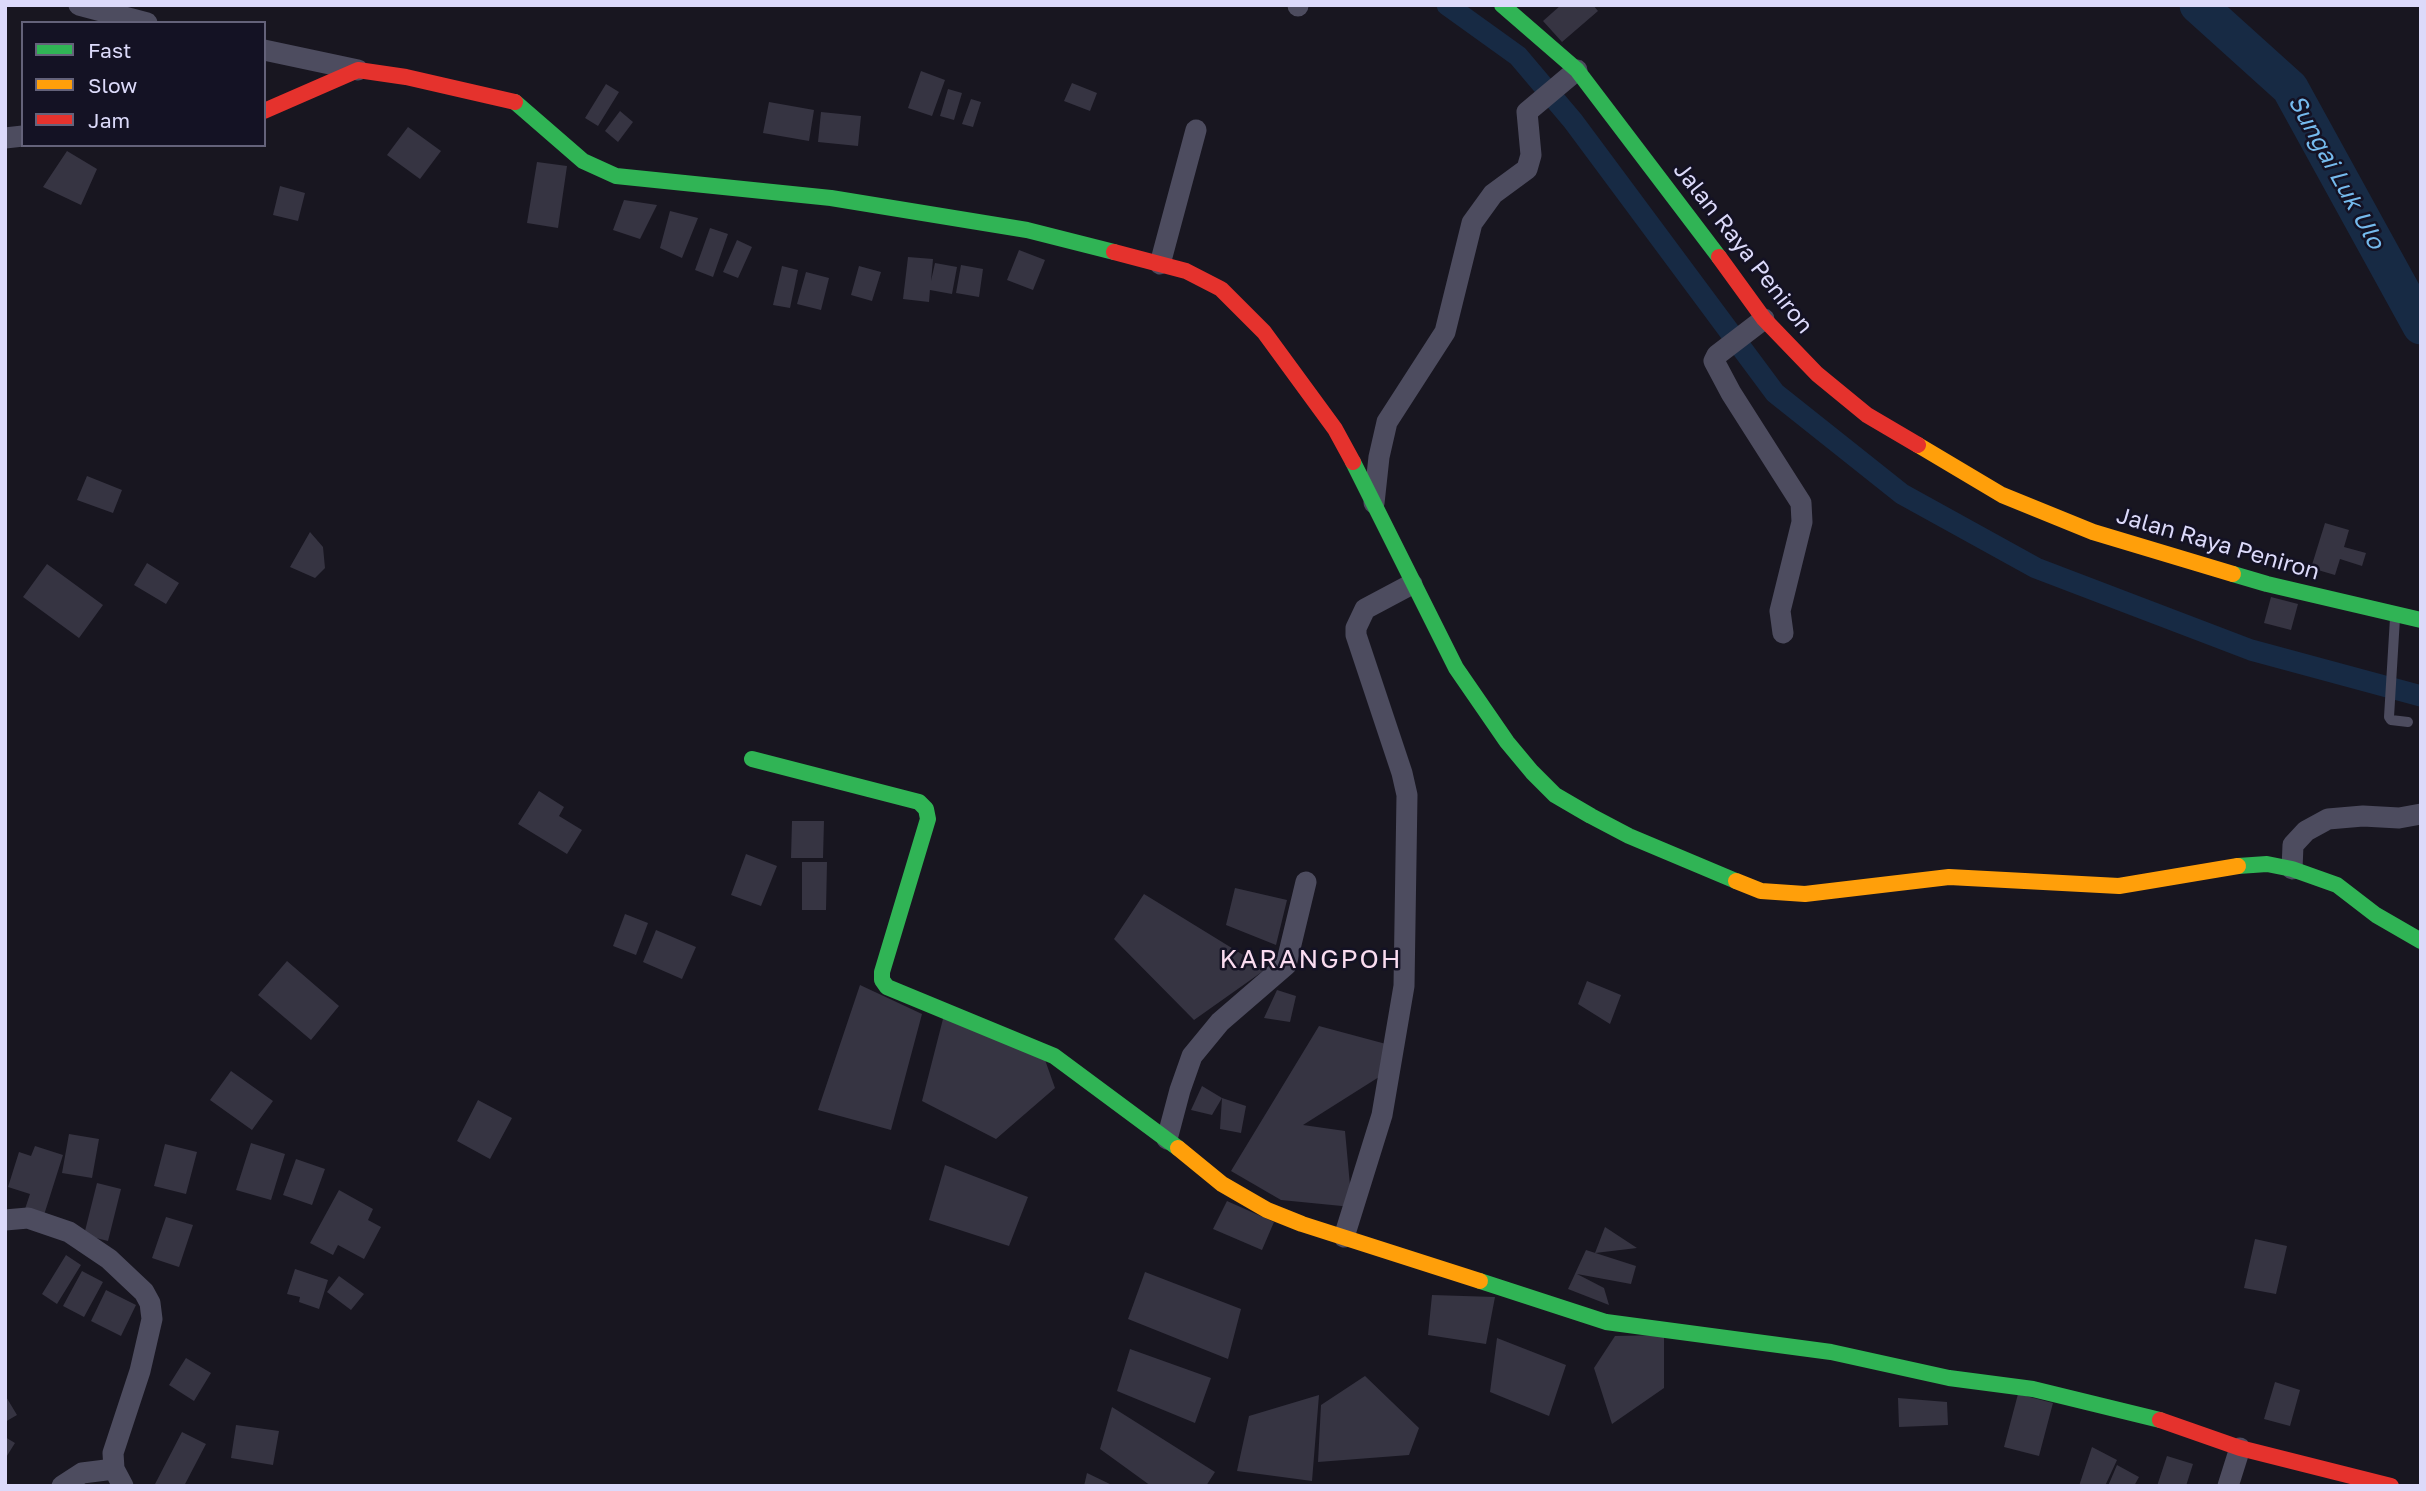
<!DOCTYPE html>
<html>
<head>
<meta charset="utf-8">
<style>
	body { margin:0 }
	#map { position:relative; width:2426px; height:1491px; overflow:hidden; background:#181620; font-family:"Golos Text",sans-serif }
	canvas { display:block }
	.frame { position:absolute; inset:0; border:7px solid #dcdafa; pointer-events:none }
	.legend { position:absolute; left:21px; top:21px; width:245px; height:126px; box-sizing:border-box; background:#141224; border:2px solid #64627a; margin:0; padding:9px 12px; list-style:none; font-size:21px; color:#dcdafa }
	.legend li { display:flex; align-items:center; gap:14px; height:35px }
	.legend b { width:35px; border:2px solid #64627a }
</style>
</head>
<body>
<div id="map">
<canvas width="2426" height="1491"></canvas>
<div class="frame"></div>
<ul class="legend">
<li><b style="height:9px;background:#30b455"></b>Fast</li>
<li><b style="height:9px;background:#ff9f0a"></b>Slow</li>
<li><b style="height:9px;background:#e5322d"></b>Jam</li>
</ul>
</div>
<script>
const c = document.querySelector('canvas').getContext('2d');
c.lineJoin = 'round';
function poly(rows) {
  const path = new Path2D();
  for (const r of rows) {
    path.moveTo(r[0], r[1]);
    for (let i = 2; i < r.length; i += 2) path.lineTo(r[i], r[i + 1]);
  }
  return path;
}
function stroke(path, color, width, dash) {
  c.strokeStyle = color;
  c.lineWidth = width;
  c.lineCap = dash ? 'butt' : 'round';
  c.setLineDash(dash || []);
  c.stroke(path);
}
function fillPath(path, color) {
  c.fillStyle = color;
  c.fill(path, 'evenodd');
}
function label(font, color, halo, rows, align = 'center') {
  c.font = font + ' "Golos Text",sans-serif';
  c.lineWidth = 5;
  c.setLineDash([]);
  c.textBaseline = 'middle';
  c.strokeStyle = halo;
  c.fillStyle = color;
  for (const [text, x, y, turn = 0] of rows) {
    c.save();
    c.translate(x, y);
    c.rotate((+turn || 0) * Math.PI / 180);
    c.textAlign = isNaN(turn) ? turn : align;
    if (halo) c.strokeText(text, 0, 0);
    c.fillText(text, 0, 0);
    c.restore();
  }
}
stroke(poly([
	[1447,5,1518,56,1573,121,1775,393,1902,494,2036,568,2251,650,2421,696]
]), '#172a44', 21);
stroke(poly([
	[2198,5,2290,88,2421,326]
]), '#172a44', 37);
fillPath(poly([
	[1561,5,1593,5,1598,11,1562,42,1543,21],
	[921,71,945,80,932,116,908,108],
	[1072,83,1097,93,1090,111,1064,101],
	[606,84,619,92,598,126,585,118],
	[948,89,962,93,954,120,940,116],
	[971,99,981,102,973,127,962,124],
	[769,102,814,110,809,141,763,133],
	[620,111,633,122,618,142,605,131],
	[821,112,861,116,858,146,818,142],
	[408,127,441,151,420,179,387,155],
	[67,151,97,169,81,205,43,187],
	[537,162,567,166,558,228,527,223],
	[280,186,305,193,298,221,273,215],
	[624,200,657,205,640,239,613,230],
	[670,211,698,218,682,258,660,248],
	[710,228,728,234,713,277,695,270],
	[737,240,752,247,738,278,723,272],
	[1019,250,1045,260,1033,290,1007,280],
	[908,257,933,259,931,281,935,263,957,267,952,294,930,290,929,302,903,299],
	[961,265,983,269,979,297,956,293],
	[782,266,798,270,790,308,773,305],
	[859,266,881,272,872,301,851,295],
	[806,272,829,278,821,310,797,304],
	[87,476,122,490,113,513,77,500],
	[2325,523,2349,530,2344,547,2366,553,2362,566,2340,559,2335,575,2311,568],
	[310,532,323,547,325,568,315,578,290,567],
	[147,563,179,583,166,604,134,585],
	[47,564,103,605,79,638,23,597],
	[2271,597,2298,604,2291,630,2264,623],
	[539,791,564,807,559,816,582,830,567,854,518,824],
	[792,821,824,821,823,858,791,858],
	[746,854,777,866,761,906,731,895],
	[802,862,827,862,826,910,802,910],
	[1235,888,1287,900,1276,945,1226,925],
	[1144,894,1266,969,1194,1020,1114,939],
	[625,914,648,923,636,955,613,946],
	[656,930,696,947,682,979,643,962],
	[287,961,339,1006,311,1040,258,995],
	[1587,981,1621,995,1610,1024,1578,1004],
	[860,985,922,1014,891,1130,818,1110],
	[1277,990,1296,996,1290,1022,1264,1018],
	[944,1015,1044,1057,1055,1088,996,1139,922,1101],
	[1319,1026,1386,1044,1379,1077,1303,1125,1345,1131,1352,1207,1281,1200,1231,1171],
	[231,1071,273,1101,252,1130,210,1100],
	[1202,1086,1222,1098,1246,1106,1241,1133,1220,1129,1222,1098,1212,1115,1191,1110],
	[478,1100,512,1118,490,1159,457,1141],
	[69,1134,99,1139,92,1178,62,1173],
	[251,1143,285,1154,271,1200,236,1190],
	[165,1144,197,1152,186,1194,154,1186],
	[35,1146,63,1155,44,1215,25,1209,30,1194,8,1187,19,1152,31,1156],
	[296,1159,325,1169,312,1205,283,1195],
	[945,1165,1028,1197,1009,1246,929,1220],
	[97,1183,121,1189,108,1241,84,1235],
	[339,1190,373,1209,368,1220,381,1227,364,1259,338,1245,333,1255,310,1243],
	[1227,1201,1274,1222,1262,1250,1213,1229],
	[166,1217,193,1225,179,1267,152,1258],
	[1605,1227,1637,1248,1595,1253],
	[2255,1239,2287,1246,2276,1294,2244,1288],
	[1586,1250,1636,1266,1631,1284,1577,1274,1604,1288,1609,1305,1568,1289],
	[66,1255,81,1265,57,1304,42,1294],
	[295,1269,328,1280,319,1309,299,1302,300,1297,287,1294],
	[82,1271,103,1282,84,1317,63,1306],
	[1145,1272,1241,1309,1228,1359,1128,1319],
	[339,1276,364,1294,351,1310,327,1292],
	[106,1290,136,1305,121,1336,91,1321],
	[1432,1295,1495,1297,1486,1344,1428,1335],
	[1664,1335,1664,1388,1612,1424,1594,1368,1615,1336],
	[1497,1338,1566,1365,1549,1416,1490,1392],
	[1130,1349,1211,1378,1195,1423,1117,1391],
	[186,1358,211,1373,194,1401,169,1385],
	[1365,1376,1419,1428,1409,1455,1318,1462,1321,1405],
	[2275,1382,2300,1390,2290,1426,2264,1419],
	[2018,1394,2053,1403,2039,1456,2004,1447],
	[5,1395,17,1415,5,1422],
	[1319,1395,1312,1481,1237,1471,1249,1416],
	[1898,1398,1947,1402,1948,1425,1899,1427],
	[1112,1407,1215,1472,1206,1486,1151,1486,1100,1449],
	[236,1425,279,1431,273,1465,231,1458],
	[182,1432,206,1444,184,1486,154,1486],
	[5,1437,15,1443,5,1459],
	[2092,1447,2117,1460,2105,1486,2079,1486],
	[2167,1456,2193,1464,2186,1486,2157,1486],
	[2117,1465,2139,1477,2134,1486,2108,1486],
	[1087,1473,1114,1486,1084,1486]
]), '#363442');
stroke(poly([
	[2395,618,2389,717,2391,720,2408,722]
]), '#4d4c5f', 10);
stroke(poly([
	[79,5,147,23],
	[1298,6,1298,5],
	[264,50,358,70],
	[5,138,23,136],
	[1160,264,1196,130],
	[1764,319,1717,355,1714,361,1731,393,1801,503,1802,522,1780,611,1783,633],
	[1374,503,1379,457,1387,422,1445,332,1472,223,1493,194,1527,169,1531,155,1527,112,1577,70],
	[2292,869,2293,845,2306,831,2328,819,2363,816,2399,818,2421,814],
	[1167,1139,1180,1090,1192,1056,1220,1022,1286,965,1306,882],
	[5,1220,28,1218,69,1232,109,1259,144,1292,150,1303,152,1319,140,1371,113,1453,114,1469,123,1486],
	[1344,1237,1382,1115,1404,986,1407,795,1402,773,1356,635,1356,628,1365,609,1412,584],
	[62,1486,82,1473,114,1469],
	[2228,1486,2240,1448]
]), '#4d4c5f', 21);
stroke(poly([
	[1502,5,1577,70,1719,257],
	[515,102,583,161,616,176,831,198,1027,230,1114,252],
	[1353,462,1456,668,1507,742,1532,772,1555,795,1591,816,1629,836,1736,881],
	[2233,574,2267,584,2421,620],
	[752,759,919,802,926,809,928,819,882,972,882,980,887,987,1054,1056,1178,1148],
	[2238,866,2267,864,2292,869,2337,885,2376,915,2421,941],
	[1480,1281,1606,1322,1831,1352,1949,1378,2033,1389,2160,1420]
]), '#30b455', 16);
stroke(poly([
	[1918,445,2002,495,2093,532,2233,574],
	[1736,881,1761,891,1805,894,1949,877,2119,886,2238,866],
	[1178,1148,1222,1184,1267,1210,1302,1224,1480,1281]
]), '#ff9f0a', 16);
stroke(poly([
	[264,111,358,70,406,77,515,102],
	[1114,252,1186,271,1221,289,1264,332,1335,429,1353,462],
	[1719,257,1764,319,1817,374,1867,415,1918,445],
	[2160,1420,2240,1448,2391,1486]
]), '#e5322d', 16);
label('23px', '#dcdafa', '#141224', [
	["Jalan Raya Peniron",1743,248,52],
	["Jalan Raya Peniron",2218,544,16]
]);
label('italic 24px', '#75baed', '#141224', [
	["Sungai Luk Ulo",2336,172,61]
]);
c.letterSpacing = '2px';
label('26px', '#fadcf0', '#141224', [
	["KARANGPOH",1311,960]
]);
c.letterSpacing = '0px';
</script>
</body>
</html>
